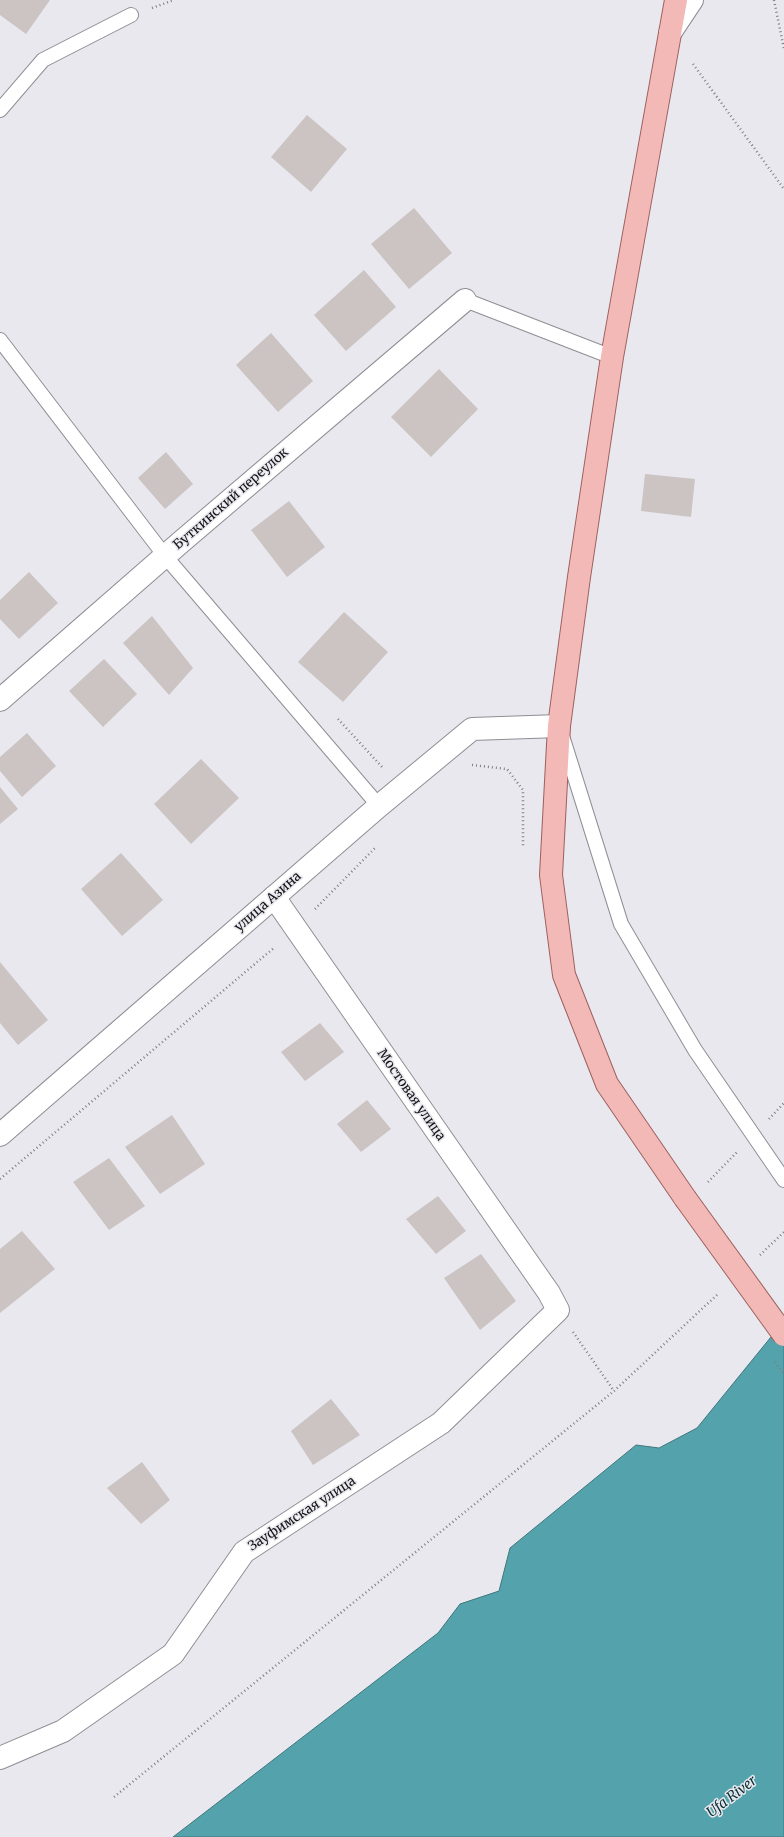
<!DOCTYPE html>
<html>
<head>
<meta charset="utf-8">
<style>
	body { margin:0 }
	canvas { display:block; background:#e8e8ee }
</style>
</head>
<body>
<canvas width="784" height="1837"></canvas>
<script>
const c = document.querySelector('canvas').getContext('2d');
c.lineJoin = 'round';
function fillPath(path, color) {
  c.fillStyle = color;
  c.fill(path, 'evenodd');
}
function poly(rows) {
  const path = new Path2D();
  for (const r of rows) {
    path.moveTo(r[0], r[1]);
    for (let i = 2; i < r.length; i += 2) path.lineTo(r[i], r[i + 1]);
  }
  return path;
}
function stroke(path, color, width, dash) {
  c.strokeStyle = color;
  c.lineWidth = width;
  c.lineCap = dash ? 'butt' : 'round';
  c.setLineDash(dash || []);
  c.stroke(path);
}
function label(font, color, halo, rows, align = 'center') {
  c.font = font + ' Merriweather,serif';
  c.lineWidth = 3;
  c.setLineDash([]);
  c.textBaseline = 'middle';
  c.strokeStyle = halo;
  c.fillStyle = color;
  for (const [text, x, y, turn = 0] of rows) {
    c.save();
    c.translate(x, y);
    c.rotate((+turn || 0) * Math.PI / 180);
    c.textAlign = isNaN(turn) ? turn : align;
    if (halo) c.strokeText(text, 0, 0);
    c.fillText(text, 0, 0);
    c.restore();
  }
}
const water = poly([
	[784,1321,784,1837,173,1837,438,1633,460,1604,499,1591,510,1548,636,1445,659,1448,697,1428,784,1321]
]);
fillPath(water, '#54a2ab');
stroke(water, '#40777e', 1);
fillPath(poly([
	[0,0,50,0,26,34,0,15],
	[307,115,347,149,311,192,271,157],
	[414,208,452,253,409,289,371,244],
	[364,270,396,307,346,351,314,315],
	[271,333,313,381,278,412,236,365],
	[439,369,478,409,431,457,391,417],
	[166,452,193,484,165,509,138,478],
	[645,474,695,479,691,517,641,511],
	[289,501,325,547,287,577,251,530],
	[29,572,58,603,19,639,0,619,0,600],
	[344,612,388,652,343,702,298,662],
	[152,616,193,668,169,695,123,643],
	[104,659,137,694,103,727,69,691],
	[27,733,56,766,22,797,0,771,0,757],
	[201,759,239,798,191,844,154,804],
	[0,787,18,809,0,824],
	[121,853,163,900,122,936,81,889],
	[0,962,48,1020,18,1045,0,1023],
	[320,1023,344,1052,305,1081,281,1052],
	[367,1100,391,1129,361,1152,337,1124],
	[172,1115,205,1164,160,1194,125,1147],
	[109,1158,145,1206,109,1230,73,1182],
	[438,1196,466,1231,436,1254,406,1219],
	[22,1231,55,1269,0,1313,0,1249],
	[481,1254,516,1301,480,1330,444,1278],
	[331,1399,360,1435,313,1465,291,1431],
	[142,1462,170,1500,141,1524,107,1488]
]), '#cbc4c2');
const service = poly([
	[0,110,43,60,131,15],
	[465,300,612,357],
	[0,340,165,556,379,806],
	[563,739,621,924,695,1050,784,1180]
]);
const minor = poly([
	[670,33,692,0],
	[0,700,181,542,465,300],
	[0,1758,63,1731,173,1654,244,1552,441,1423,558,1310,549,1293,274,897]
]);
const tertiary = poly([
	[0,1135,379,806,472,729,559,726]
]);
const primary = poly([
	[676,0,612,357,579,577,559,726,551,875,564,975,607,1084,685,1198]
]);
stroke(service, '#8e8e94', 16);
stroke(minor, '#8e8e94', 24);
stroke(tertiary, '#8e8e94', 24);
stroke(primary, '#9e605f', 24);
stroke(poly([
	[774,0,784,49],
	[152,8,174,0],
	[693,64,784,189],
	[338,719,383,768],
	[472,765,507,769,523,790,523,847],
	[315,909,376,847],
	[769,1119,784,1103],
	[0,1179,275,947],
	[708,1182,738,1151],
	[760,1255,784,1232],
	[573,1332,614,1391],
	[114,1797,614,1391,719,1293]
]), '#808084', 2.5, [1, 3]);
stroke(service, '#fff', 14);
stroke(minor, '#fff', 22);
stroke(tertiary, '#fff', 22);
stroke(primary, '#f2b9b7', 22);
const primaryBridge = poly([
	[685,1198,784,1335]
]);
stroke(primaryBridge, '#9e605f', 24, []);
stroke(poly([
	[775,1362,784,1374]
]), '#808084', 2.5, [1, 3]);
stroke(primaryBridge, '#f2b9b7', 22);
label('13px', '#121214', '#e8e8ee', [
	["Буткинский переулок",231,499,-41],
	["улица Азина",268,902,-41],
	["Мостовая улица",411,1095,55],
	["Зауфимская улица",302,1514,-33]
]);
label('italic 14px', '#083034', '#e8e8ee', [
	["Ufa River",732,1797,-37]
]);
</script>
</body>
</html>
